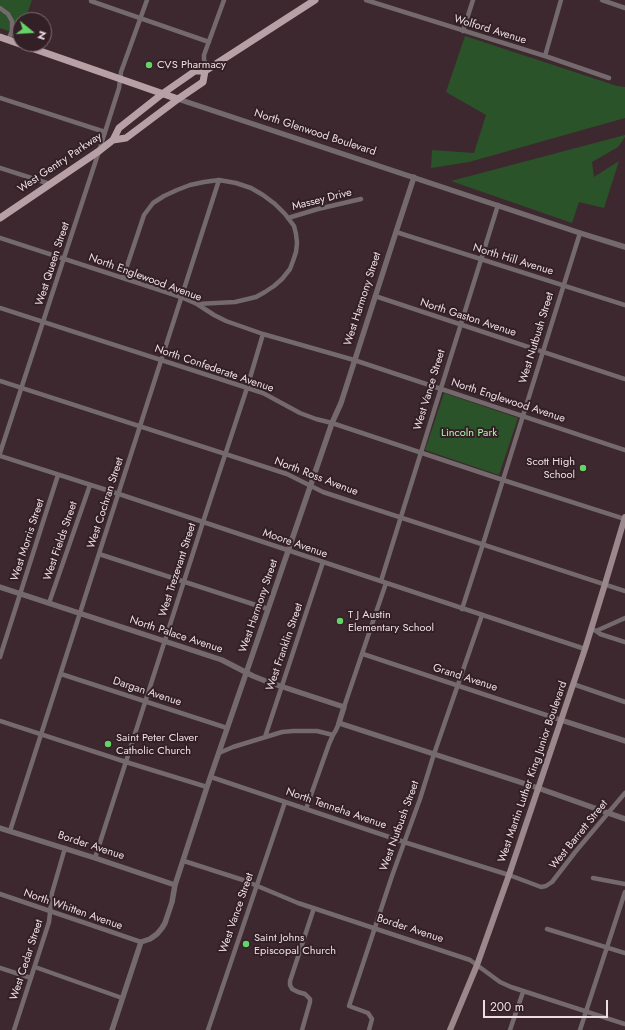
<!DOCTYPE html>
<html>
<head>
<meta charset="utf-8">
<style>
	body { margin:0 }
	#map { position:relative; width:625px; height:1030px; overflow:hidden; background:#3e282f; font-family:Jost,sans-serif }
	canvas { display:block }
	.north { position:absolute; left:12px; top:12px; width:40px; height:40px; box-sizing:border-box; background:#331f26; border:1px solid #7d6b71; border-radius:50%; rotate:108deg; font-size:11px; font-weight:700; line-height:16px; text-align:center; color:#ecdee2 }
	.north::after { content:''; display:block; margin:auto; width:14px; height:18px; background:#65d467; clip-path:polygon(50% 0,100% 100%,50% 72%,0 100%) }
	.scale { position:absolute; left:483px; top:1000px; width:125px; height:18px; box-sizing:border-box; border:2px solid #ecdee2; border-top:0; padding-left:5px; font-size:12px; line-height:14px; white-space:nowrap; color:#ecdee2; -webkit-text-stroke:3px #331f26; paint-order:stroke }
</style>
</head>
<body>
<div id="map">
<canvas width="625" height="1030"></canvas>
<div class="north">N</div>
<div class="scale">200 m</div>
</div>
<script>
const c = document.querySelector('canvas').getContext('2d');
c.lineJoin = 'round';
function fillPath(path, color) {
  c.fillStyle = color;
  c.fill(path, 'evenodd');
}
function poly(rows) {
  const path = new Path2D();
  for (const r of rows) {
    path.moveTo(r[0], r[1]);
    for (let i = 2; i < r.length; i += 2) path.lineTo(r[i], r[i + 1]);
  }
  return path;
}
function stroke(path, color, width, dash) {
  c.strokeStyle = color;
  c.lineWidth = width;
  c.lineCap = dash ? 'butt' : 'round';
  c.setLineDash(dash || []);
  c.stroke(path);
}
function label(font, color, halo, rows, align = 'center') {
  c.font = font + ' Jost,sans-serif';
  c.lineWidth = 4;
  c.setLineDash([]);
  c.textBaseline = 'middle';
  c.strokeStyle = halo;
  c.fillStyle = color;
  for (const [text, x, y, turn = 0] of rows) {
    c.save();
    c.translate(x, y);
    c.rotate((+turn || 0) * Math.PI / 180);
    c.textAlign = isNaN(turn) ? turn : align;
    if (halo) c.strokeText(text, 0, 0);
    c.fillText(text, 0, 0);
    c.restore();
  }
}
fillPath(poly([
	[0,0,32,0,25,20,20,20,20,35,0,28],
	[465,36,617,86,625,87,625,118,469,162,431,168,432,150,474,153,486,115,446,92],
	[625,135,625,137,618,147,592,162,594,177,619,161,604,208,579,202,572,223,451,181],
	[444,393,518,418,499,475,425,450]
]), '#2a5329');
stroke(poly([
	[366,0,545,56,609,78],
	[602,0,625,8],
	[91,1,209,42],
	[0,8,8,14,12,21,12,31,8,40],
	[463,31,473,0],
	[545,56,561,0],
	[208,69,204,60,204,55,224,0],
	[0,98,105,132],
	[0,168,50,184],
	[288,218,318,209,361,199],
	[396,232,625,305],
	[0,238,181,297,197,304,214,315,226,321,263,334,354,360,625,450],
	[123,278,144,215,153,203,164,196,177,190,190,185,204,182,219,180,236,183,251,188,263,195,275,204,285,214,294,226,296,234,297,243,296,252,293,261,290,269,282,279,274,286,265,292,256,297,235,302,197,304],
	[375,296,625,379],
	[0,308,263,393,300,413,316,419,332,423,503,480,625,519],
	[0,381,287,474,323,492,625,591],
	[0,453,99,151,119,88,121,72,147,0],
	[0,456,119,494,585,649],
	[99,554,268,609],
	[381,581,498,205],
	[49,603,90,485],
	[462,609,483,544,580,233],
	[591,629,596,631,625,618],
	[596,631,600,634,625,642],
	[363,654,561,720],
	[0,657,58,475],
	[61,674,227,728],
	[573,684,625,702],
	[344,707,386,583],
	[0,721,126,762,207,787],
	[265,737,323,562],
	[219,753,233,747,282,732,293,731,317,731,333,735],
	[211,777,404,842,509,875,541,887,546,886,552,882,576,851,625,793],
	[306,809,329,744,333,735,336,730,339,723],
	[10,831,219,180],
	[95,858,203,522,247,388,263,334],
	[184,861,243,880,298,903,470,960,500,982,511,987,625,1024],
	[593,878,625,884],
	[0,894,141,942],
	[547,929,625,953],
	[35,967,122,998],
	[0,968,31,978],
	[14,1030,49,922,52,893,65,848],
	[208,1030,285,802],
	[302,1030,310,1002,310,999,305,994,298,992,292,989,290,985,290,981,314,908],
	[369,1030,372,1019,368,1013,349,1006,392,876,420,799,434,754,482,615],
	[510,1030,523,992],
	[580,1030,625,892]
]), '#74696c', 4.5);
stroke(poly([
	[178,99,580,233,625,247],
	[0,587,222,660,253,676,268,682,344,707,339,723,538,788,625,819],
	[561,720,625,741],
	[0,828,95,858,175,885],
	[112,1030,141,942,150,939,157,934,162,928,165,923,172,902,175,885,207,787,332,423,341,403,396,232,414,177]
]), '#74696c', 5.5);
stroke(poly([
	[450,1030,477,965,509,875,585,649,605,584,625,517]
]), '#9a888d', 6);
stroke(poly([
	[0,37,178,99],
	[113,140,126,138,178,99,203,82,205,71],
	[0,218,99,151,113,140,119,128,162,94,195,71,205,71,315,0]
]), '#b8a0a7', 7);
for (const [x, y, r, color] of [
	[149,65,4,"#65d467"],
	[583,468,4,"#65d467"],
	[340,621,4,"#65d467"],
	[108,744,4,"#65d467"],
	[246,944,4,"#65d467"]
]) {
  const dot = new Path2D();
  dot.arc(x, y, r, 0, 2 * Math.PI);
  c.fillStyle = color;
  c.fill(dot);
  stroke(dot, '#331f26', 1.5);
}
label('11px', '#ecdee2', '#331f26', [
	["Wolford Avenue",490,30,17],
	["North Glenwood Boulevard",315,133,18],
	["West Gentry Parkway",60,163,-34],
	["Massey Drive",322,200,-14],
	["North Hill Avenue",513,260,17],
	["West Queen Street",53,264,-72],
	["North Englewood Avenue",145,278,20],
	["West Harmony Street",363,299,-72],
	["North Gaston Avenue",468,318,18],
	["West Nutbush Street",537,338,-73],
	["North Confederate Avenue",214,369,19],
	["West Vance Street",430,390,-73],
	["North Englewood Avenue",508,401,18],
	["North Ross Avenue",316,477,21],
	["West Cochran Street",106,503,-72],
	["West Morris Street",28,540,-72],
	["West Fields Street",61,541,-71],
	["Moore Avenue",295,544,19],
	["West Trezevant Street",178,570,-72],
	["West Harmony Street",259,606,-71],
	["North Palace Avenue",176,635,18],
	["West Franklin Street",285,647,-71],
	["Grand Avenue",465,678,18],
	["Dargan Avenue",147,692,18],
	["West Martin Luther King Junior Boulevard",533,772,-71],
	["North Tenneha Avenue",336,809,19],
	["West Nutbush Street",400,826,-70],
	["West Barrett Street",579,835,-51],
	["Border Avenue",91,846,18],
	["North Whitten Avenue",73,910,19],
	["West Vance Street",237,913,-71],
	["Border Avenue",410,929,18],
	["West Cedar Street",27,960,-72]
]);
label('11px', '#ecdee2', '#331f26', [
	["CVS Pharmacy",157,65],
	["Scott High",575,462,"right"],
	["School",575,475,"right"],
	["T J Austin",348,615],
	["Elementary School",348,628],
	["Saint Peter Claver",116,738],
	["Catholic Church",116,751],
	["Saint Johns",254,938],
	["Episcopal Church",254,951]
], 'left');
label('11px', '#aaf8a8', '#331f26', [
	["Lincoln Park",469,433]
]);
</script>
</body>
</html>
